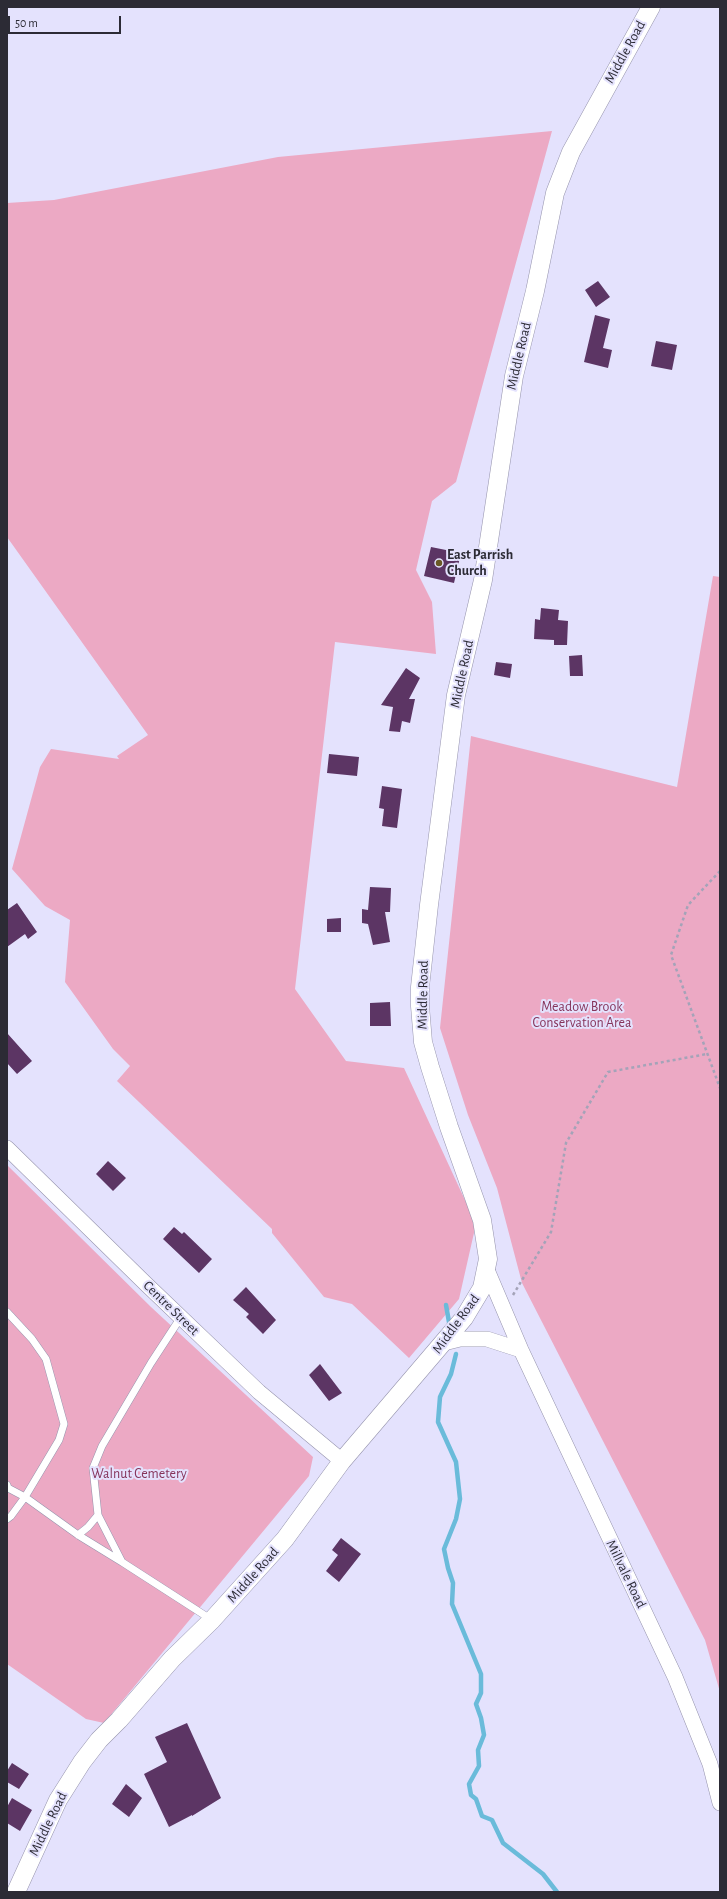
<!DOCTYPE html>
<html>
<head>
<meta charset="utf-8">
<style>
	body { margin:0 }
	#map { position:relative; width:727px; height:1899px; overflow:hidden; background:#e4e2fd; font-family:"Alegreya Sans",sans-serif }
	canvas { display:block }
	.frame { position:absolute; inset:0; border:8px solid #2c2b35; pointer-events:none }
	.scale { position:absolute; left:8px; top:16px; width:113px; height:18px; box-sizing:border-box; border:2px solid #2c2b35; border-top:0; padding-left:5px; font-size:12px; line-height:14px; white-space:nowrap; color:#2c2b35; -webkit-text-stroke:3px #e4e2fd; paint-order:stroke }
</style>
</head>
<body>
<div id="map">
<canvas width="727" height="1899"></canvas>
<div class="frame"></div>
<div class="scale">50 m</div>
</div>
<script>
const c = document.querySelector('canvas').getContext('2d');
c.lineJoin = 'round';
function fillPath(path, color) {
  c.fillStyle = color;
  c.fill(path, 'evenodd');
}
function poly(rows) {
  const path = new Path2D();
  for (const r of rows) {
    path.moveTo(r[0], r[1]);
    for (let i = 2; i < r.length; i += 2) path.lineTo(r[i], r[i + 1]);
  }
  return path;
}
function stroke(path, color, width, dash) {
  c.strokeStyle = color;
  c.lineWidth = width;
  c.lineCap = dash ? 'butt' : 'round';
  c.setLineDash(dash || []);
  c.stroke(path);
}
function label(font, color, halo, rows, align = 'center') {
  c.font = font + ' "Alegreya Sans",sans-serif';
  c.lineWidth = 4;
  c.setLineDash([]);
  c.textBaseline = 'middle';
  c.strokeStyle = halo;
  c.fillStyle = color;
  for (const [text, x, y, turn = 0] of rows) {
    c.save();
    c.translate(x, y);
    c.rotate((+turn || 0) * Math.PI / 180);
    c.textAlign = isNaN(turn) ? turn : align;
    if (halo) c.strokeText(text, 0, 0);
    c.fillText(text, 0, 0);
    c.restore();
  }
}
fillPath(poly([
	[552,131,456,482,432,501,416,570,432,602,436,654,335,642,295,989,346,1061,404,1068,476,1224,459,1299,409,1358,352,1304,324,1297,272,1233,272,1229,117,1081,130,1066,113,1049,65,982,70,920,45,906,12,869,40,767,51,749,119,759,117,756,148,735,7,537,7,203,54,200,278,157],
	[713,576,720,577,720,1692,705,1640,522,1283,497,1188,468,1115,440,1028,471,736,677,787],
	[7,1165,151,1307,313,1457,309,1476,104,1723,86,1719,7,1664]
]), '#eca9c4');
stroke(poly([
	[446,1305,449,1322],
	[456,1354,451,1374,440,1397,438,1422,456,1462,460,1499,456,1519,444,1549,448,1568,453,1583,452,1604,481,1674,481,1693,476,1704,481,1718,484,1735,478,1750,479,1766,469,1784,471,1795,476,1799,482,1816,492,1820,503,1843,543,1874,557,1892]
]), '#6abbda', 4.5);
fillPath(poly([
	[598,281,610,297,596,307,585,290],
	[595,315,610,319,603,348,612,350,608,368,584,362],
	[656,341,677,345,672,370,651,366],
	[431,547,461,553,454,583,424,576],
	[541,608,559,610,558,620,568,621,567,645,554,645,554,640,534,639,535,619,540,620],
	[582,655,583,676,570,676,569,656],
	[496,662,512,664,510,678,494,675],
	[406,668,420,678,409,699,415,699,410,723,402,721,400,732,389,731,393,707,381,705],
	[329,754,359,757,357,776,327,773],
	[382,786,402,789,397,828,382,826,384,809,379,808],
	[370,887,391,888,390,912,385,912,390,942,373,945,368,924,362,923,362,909,368,910],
	[17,903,37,932,28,939,25,934,7,947,7,910],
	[341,918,341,932,327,932,327,919],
	[390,1002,391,1026,370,1026,370,1003],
	[7,1033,32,1061,17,1074,7,1063],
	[108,1161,126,1178,113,1191,96,1174],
	[174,1227,182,1234,184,1232,212,1259,199,1273,163,1239],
	[246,1287,276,1320,263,1334,246,1317,249,1314,233,1300],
	[320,1364,342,1393,329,1401,309,1375],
	[341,1538,361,1554,339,1582,326,1571,338,1555,332,1550],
	[187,1723,221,1798,192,1816,192,1815,169,1827,144,1774,167,1762,155,1737],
	[12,1763,29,1774,19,1789,7,1782,7,1771],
	[126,1784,142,1798,129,1817,112,1804],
	[12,1798,32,1810,20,1831,7,1823,7,1807]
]), '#5c3564');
const service = poly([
	[7,1312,32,1339,46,1359,64,1424,59,1440,25,1497,11,1516,7,1519],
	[7,1485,8,1488,25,1497,78,1535,122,1562,98,1515,93,1468,102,1446,151,1363,181,1317],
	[78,1535,88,1527,98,1515],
	[122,1562,212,1620]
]);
const minor = poly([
	[7,1148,146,1284,259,1392,342,1461],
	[487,1270,521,1350,675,1677,710,1764,720,1803],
	[444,1343,460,1339,487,1339,521,1350]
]);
const tertiary = poly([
	[16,1892,58,1800,82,1762,99,1740,119,1720,172,1659,212,1620,285,1539,342,1461,464,1318,482,1288,488,1259,482,1220,449,1127,430,1067,423,1042,420,1006,420,987,429,905,456,695,483,580,514,376,535,291,555,193,571,152,651,7]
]);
stroke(service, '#9694ad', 8);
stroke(minor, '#9694ad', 16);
stroke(tertiary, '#9694ad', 19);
stroke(poly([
	[720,871,688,905,671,955,720,1088],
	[513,1295,551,1232,566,1143,608,1072,707,1054]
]), '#a4a3b8', 2.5, [3, 3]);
stroke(service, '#fff', 7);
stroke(minor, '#fff', 15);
stroke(tertiary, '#fff', 18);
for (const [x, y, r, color] of [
	[439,563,4,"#695825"]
]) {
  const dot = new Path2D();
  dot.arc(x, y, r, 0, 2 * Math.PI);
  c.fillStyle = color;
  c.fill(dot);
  stroke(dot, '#e4e2fd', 1.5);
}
label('14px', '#2c2b35', '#e4e2fd', [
	["Middle Road",625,52,-61],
	["Middle Road",519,356,-77],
	["Middle Road",462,674,-78],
	["Middle Road",423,995,-89],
	["Centre Street",171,1308,44],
	["Middle Road",456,1324,-54],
	["Millvale Road",626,1574,64],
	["Middle Road",253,1575,-48],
	["Middle Road",48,1824,-64]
]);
label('bold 14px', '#2c2b35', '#e4e2fd', [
	["East Parrish",447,555],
	["Church",447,571]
], 'left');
label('14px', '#86345b', '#e4e2fd', [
	["Meadow Brook",582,1007],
	["Conservation Area",582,1023],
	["Walnut Cemetery",139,1474]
]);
</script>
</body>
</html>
